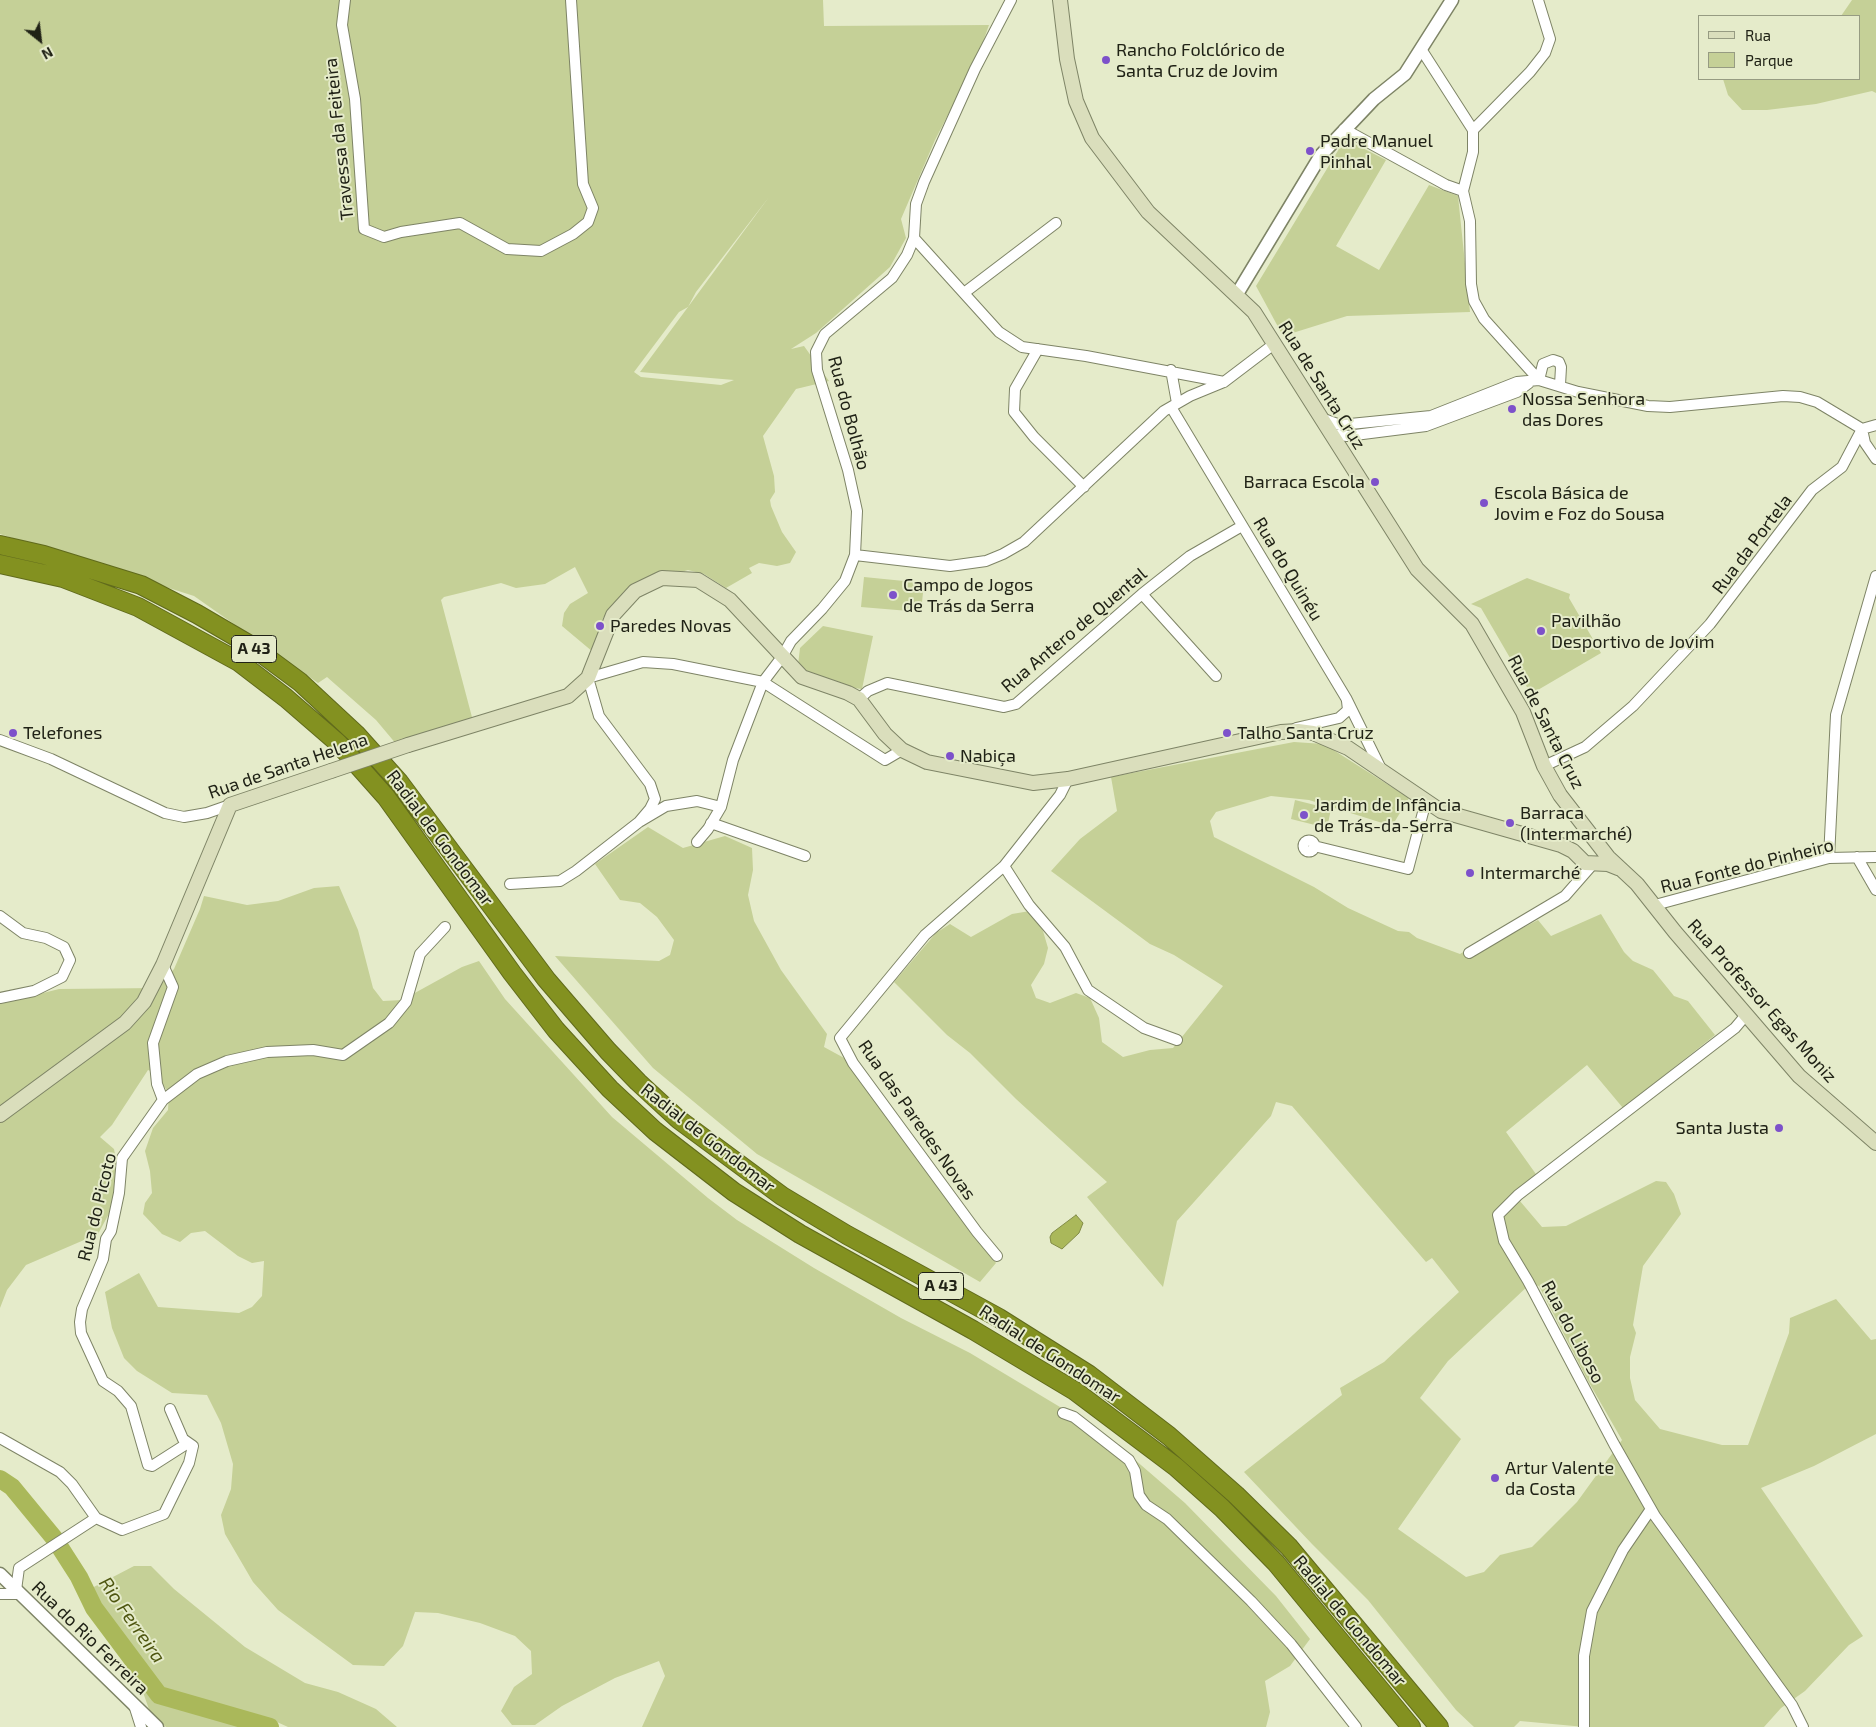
<!DOCTYPE html>
<html>
<head>
<meta charset="utf-8">
<style>
	body { margin:0 }
	#map { position:relative; width:1876px; height:1727px; overflow:hidden; background:#e5ebca; font-family:"Exo 2",sans-serif }
	canvas { display:block }
	.legend { position:absolute; left:1698px; top:15px; width:162px; height:65px; box-sizing:border-box; background:#e5ebca; border:1px solid #969b82; margin:0; padding:6px 9px; list-style:none; font-size:15px; color:#202216 }
	.legend li { display:flex; align-items:center; gap:10px; height:25px }
	.legend b { width:25px; border:1px solid #969b82 }
	.north { position:absolute; left:15px; top:15px; width:50px; height:50px; -webkit-text-stroke:4px #e5ebca; paint-order:stroke; rotate:151deg; font-size:14px; font-weight:700; line-height:20px; text-align:center; color:#202216 }
	.north::after { content:''; display:block; margin:auto; width:18px; height:22px; background:#202216; clip-path:polygon(50% 0,100% 100%,50% 72%,0 100%) }
</style>
</head>
<body>
<div id="map">
<canvas width="1876" height="1727"></canvas>
<ul class="legend">
<li><b style="height:6px;background:#dadebc"></b>Rua</li>
<li><b style="height:14px;background:#c5d097"></b>Parque</li>
</ul>
<div class="north">N</div>
</div>
<script>
const c = document.querySelector('canvas').getContext('2d');
c.lineJoin = 'round';
function fillPath(path, color) {
  c.fillStyle = color;
  c.fill(path, 'evenodd');
}
function poly(rows) {
  const path = new Path2D();
  for (const r of rows) {
    if (r.length === 3) {
      path.moveTo(r[0] + r[2], r[1]);
      path.arc(r[0], r[1], r[2], 0, 2 * Math.PI);
      continue;
    }
    path.moveTo(r[0], r[1]);
    for (let i = 2; i < r.length; i += 2) path.lineTo(r[i], r[i + 1]);
  }
  return path;
}
function stroke(path, color, width, dash) {
  c.strokeStyle = color;
  c.lineWidth = width;
  c.lineCap = dash ? 'butt' : 'round';
  c.setLineDash(dash || []);
  c.stroke(path);
}
function label(font, color, halo, rows, align = 'center') {
  c.font = font + ' "Exo 2",sans-serif';
  c.lineWidth = 4;
  c.setLineDash([]);
  c.textBaseline = 'middle';
  c.strokeStyle = halo;
  c.fillStyle = color;
  for (const [text, x, y, turn = 0] of rows) {
    c.save();
    c.translate(x, y);
    c.rotate((+turn || 0) * Math.PI / 180);
    c.textAlign = isNaN(turn) ? turn : align;
    if (halo) c.strokeText(text, 0, 0);
    c.fillText(text, 0, 0);
    c.restore();
  }
}
fillPath(poly([
	[0,0,823,0,824,26,989,25,978,56,935,140,901,219,906,238,890,267,816,333,791,349,804,346,829,381,796,389,763,436,774,476,775,492,770,500,771,506,782,532,796,552,790,563,777,566,759,563,749,568,752,573,726,588,704,574,688,570,632,586,603,618,593,652,562,626,564,613,570,604,588,593,575,567,545,584,516,588,501,583,444,597,441,600,473,721,397,745,376,720,327,677,318,683,194,596,0,534],
	[769,197,688,307,696,292],
	[688,307,640,372,734,380,721,385,641,377,634,372,679,312],
	[1852,0,1876,0,1876,93,1872,91,1816,104,1767,110,1742,110,1728,95,1723,79,1860,79,1860,16,1841,16],
	[1345,139,1386,160,1336,246,1379,270,1429,185,1458,196,1470,312,1347,316,1283,336,1256,286],
	[864,577,924,583,921,612,861,607],
	[1527,578,1570,594,1569,598,1601,653,1531,694,1481,608,1471,604],
	[823,626,873,636,862,689,844,687,812,677,798,665,800,648],
	[1294,742,1324,744,1409,798,1392,826,1309,800,1271,796,1216,812,1210,821,1214,837,1314,887,1348,908,1398,931,1409,932,1417,938,1460,954,1493,934,1507,936,1538,920,1551,936,1601,914,1624,952,1633,961,1653,970,1674,996,1688,1001,1715,1035,1623,1108,1587,1065,1506,1132,1538,1177,1514,1194,1542,1227,1566,1226,1656,1181,1666,1182,1674,1194,1681,1214,1643,1266,1633,1325,1636,1333,1630,1357,1630,1378,1635,1400,1660,1429,1722,1445,1748,1445,1789,1333,1790,1318,1836,1299,1871,1340,1876,1339,1876,1434,1814,1466,1761,1488,1863,1636,1849,1645,1805,1691,1781,1708,1764,1727,1585,1727,1520,1721,1514,1727,1474,1727,1456,1710,1368,1600,1312,1544,1244,1472,1342,1395,1340,1388,1384,1362,1459,1292,1432,1258,1426,1262,1292,1106,1276,1102,1271,1116,1177,1221,1163,1287,1087,1197,1107,1182,1016,1099,970,1053,947,1035,894,982,936,933,950,924,971,937,1012,914,1030,911,1043,931,1048,948,1044,964,1031,985,1036,998,1050,1003,1076,993,1090,998,1099,1018,1102,1042,1123,1057,1150,1050,1173,1048,1223,986,1174,955,1150,944,1051,871,1080,839,1117,811,1111,777],
	[1530,1284,1539,1286,1587,1379,1622,1440,1577,1502,1532,1547,1500,1555,1484,1572,1466,1577,1398,1529,1461,1439,1420,1398,1448,1361],
	[1295,800,1331,809,1327,828,1291,819],
	[648,827,683,848,725,836,752,848,753,870,748,895,754,921,781,970,827,1034,824,1047,846,1059,952,1199,996,1263,980,1282,757,1154,653,1068,555,956,659,961,670,955,674,940,657,917,640,903,620,900,595,864],
	[339,886,358,930,373,988,383,1001,402,1000,462,967,479,961,505,999,612,1117,708,1198,737,1220,814,1268,901,1318,970,1353,1105,1434,1185,1503,1276,1596,1310,1639,1290,1666,1265,1681,1270,1712,1266,1727,642,1727,665,1676,659,1661,615,1678,562,1706,535,1725,512,1725,501,1711,514,1687,532,1674,531,1651,515,1636,480,1623,438,1613,415,1612,403,1646,384,1666,353,1665,278,1610,253,1582,225,1534,221,1515,231,1489,233,1464,221,1423,207,1395,172,1393,137,1371,124,1358,112,1328,105,1292,139,1273,158,1307,239,1313,252,1307,262,1296,264,1261,252,1263,238,1256,205,1231,191,1233,180,1242,162,1234,143,1214,145,1203,152,1193,150,1171,145,1151,153,1128,168,1110,169,1093,153,1072,148,1070,112,1125,100,1137,114,1149,117,1165,112,1208,98,1234,26,1265,7,1290,0,1308,0,1004,59,989,158,988,174,969,200,909,204,896,247,905,278,901,314,888],
	[134,1566,151,1566,174,1589,245,1647,305,1683,338,1692,376,1709,397,1727,288,1727,277,1722,275,1727,166,1727,150,1712,140,1684,90,1589]
]), '#c5d097');
const water = poly([
	[1076,1215,1083,1223,1079,1233,1062,1249,1051,1243,1050,1237,1052,1233,1076,1215]
]);
fillPath(water, '#aab85a');
stroke(water, '#818b46', 1);
stroke(poly([
	[0,1479,12,1487,54,1538,79,1577,94,1608,159,1695,270,1727]
]), '#aab85a', 18);
const minor = poly([
	[345,0,342,25,355,99,364,229,384,237,401,232,460,223,507,249,541,251,573,234,588,222,593,208,583,184,571,0],
	[1538,0,1550,39,1545,53,1530,72,1473,130,1473,152,1463,191,1470,221,1471,284,1474,301,1484,319,1539,380],
	[1421,49,1473,130],
	[1344,129,1446,185,1463,191],
	[914,238,999,332,1022,347,1086,356,1224,382],
	[964,293,1056,223],
	[1038,349,1015,389,1014,412,1034,437,1084,487],
	[1171,370,1177,403],
	[1539,380,1543,364,1553,360,1559,362,1561,367,1560,385],
	[1171,407,1346,698,1381,769],
	[1321,418,1340,425,1431,416,1517,382,1539,380,1578,392,1648,406,1670,407,1783,396,1800,397,1817,402,1862,429],
	[1862,429,1865,443,1876,459],
	[1862,429,1876,425],
	[1330,434,1347,436,1426,426,1517,392,1529,383],
	[855,555,950,566,986,561,1003,554,1024,542,1164,411,1190,396,1224,382,1274,344],
	[1142,594,1216,676],
	[859,699,868,691,887,683,1004,707,1016,704,1142,594,1190,556,1242,526],
	[1296,728,1339,718,1348,710,1347,701],
	[0,740,51,759,165,813,184,817,207,813,230,805],
	[1544,766,1585,747,1633,706,1710,624,1812,490,1842,467,1862,429],
	[639,822,650,809,655,799,650,784,599,716,588,678,643,662,673,664,763,682,885,760,902,750],
	[711,823,805,856],
	[1309,846,5.5],
	[697,842,708,829,721,807,733,760,763,682,782,657,791,641,822,609,845,581,855,555,857,511,848,470,817,370,816,352,825,334,892,278,907,255,914,238,916,204,924,182,975,69,1011,0],
	[1314,846,1408,869,1426,801],
	[1857,857,1876,890],
	[1829,858,1836,715,1876,576],
	[1004,866,1029,905,1065,947,1088,990,1144,1028,1177,1040],
	[510,884,560,881,576,871,639,822,666,806,697,801,721,807],
	[1655,905,1829,858,1876,857],
	[0,916,23,933,46,938,64,947,70,960,62,977,34,991,0,998],
	[1469,953,1565,896,1593,864],
	[163,965,173,987,153,1043,157,1084,163,1100,122,1158,119,1193,111,1231,106,1239,103,1259,82,1309,80,1322,81,1333,103,1381,118,1391,131,1406,148,1465,152,1466,188,1443],
	[1746,1015,1735,1028,1518,1195,1498,1215,1504,1241,1528,1281,1614,1444,1655,1516,1792,1705,1803,1727],
	[163,1100,197,1074,227,1061,267,1052,313,1050,343,1055,389,1023,406,1002,420,954,445,927],
	[997,1256,977,1232,853,1063,840,1038,925,935,1004,866,1060,795,1068,779],
	[1063,1413,1074,1417,1129,1460,1135,1471,1139,1495,1146,1505,1167,1519,1251,1601,1291,1644,1356,1727],
	[0,1438,60,1472,72,1484,96,1518],
	[96,1518,122,1530,164,1514,189,1463,193,1446,183,1439,170,1409],
	[16,1590,19,1568,96,1518],
	[0,1594,19,1594],
	[134,1705,141,1727],
	[1584,1727,1584,1656,1592,1611,1623,1550,1651,1509]
]);
const tertiary = poly([
	[1237,294,1321,155,1374,99,1405,74,1452,0],
	[0,1574,157,1727]
]);
const secondary = poly([
	[1060,0,1067,59,1076,101,1092,138,1148,212,1254,312,1417,569,1472,624,1523,712,1544,766,1560,795,1608,857,1637,884,1675,932,1799,1076,1876,1143],
	[408,745,568,696,588,678,613,615,635,591,662,578,698,580,730,600,802,677,848,693,859,699,885,734,902,750,927,762,1033,783,1068,779,1281,732,1298,731,1313,733,1348,748,1441,811,1561,845,1573,851,1585,863,1608,864,1618,868],
	[0,1115,125,1023,144,1002,163,965,230,805,331,771]
]);
const motorway = poly([
	[0,545,44,555,141,585,197,614,250,645,300,682,356,734,399,782,546,979,608,1051,638,1082,678,1119,782,1196,847,1235,999,1318,1088,1374,1169,1436,1236,1495,1289,1547,1439,1727],
	[0,564,63,578,138,607,239,662,286,698,338,743,386,797,512,973,556,1030,610,1089,655,1131,734,1192,800,1234,973,1330,1075,1391,1176,1467,1222,1508,1276,1563,1411,1727]
]);
stroke(minor, '#7e8466', 12);
stroke(tertiary, '#7e8466', 15);
stroke(secondary, '#7e8466', 16);
stroke(motorway, '#606a1c', 20);
stroke(minor, '#fff', 10);
stroke(tertiary, '#fff', 12);
stroke(secondary, '#dadebc', 14);
stroke(motorway, '#839120', 18);
const secondaryBridge = poly([
	[331,771,408,745]
]);
stroke(secondaryBridge, '#7e8466', 16, []);
stroke(secondaryBridge, '#dadebc', 14);
for (const [x, y, r, color] of [
	[1106,60,5,"#7d51ca"],
	[1310,151,5,"#7d51ca"],
	[1512,409,5,"#7d51ca"],
	[1375,482,5,"#7d51ca"],
	[1484,503,5,"#7d51ca"],
	[893,595,5,"#7d51ca"],
	[600,626,5,"#7d51ca"],
	[1541,631,5,"#7d51ca"],
	[13,733,5,"#7d51ca"],
	[1227,733,5,"#7d51ca"],
	[950,756,5,"#7d51ca"],
	[1304,815,5,"#7d51ca"],
	[1510,823,5,"#7d51ca"],
	[1470,873,5,"#7d51ca"],
	[1779,1128,5,"#7d51ca"],
	[1495,1478,5,"#7d51ca"]
]) {
  const dot = new Path2D();
  dot.arc(x, y, r, 0, 2 * Math.PI);
  c.fillStyle = color;
  c.fill(dot);
  stroke(dot, '#e5ebca', 2);
}
for (const [x, y, w] of [
	[254,649,45],
	[941,1286,45]
]) {
  const box = new Path2D();
  box.roundRect(x - w / 2, y - 13.5, w, 27, 4);
  c.fillStyle = '#e5ebca';
  c.fill(box);
  stroke(box, '#202216', 1);
}
label('bold 16px', '#202216', null, [
	["A 43",254,649],
	["A 43",941,1286]
]);
label('18px', '#202216', '#e5ebca', [
	["Rancho Folclórico de",1116,50],
	["Santa Cruz de Jovim",1116,71],
	["Padre Manuel",1320,141],
	["Pinhal",1320,162],
	["Nossa Senhora",1522,399],
	["das Dores",1522,420],
	["Barraca Escola",1365,482,"right"],
	["Escola Básica de",1494,493],
	["Jovim e Foz do Sousa",1494,514],
	["Campo de Jogos",903,585],
	["de Trás da Serra",903,606],
	["Pavilhão",1551,621],
	["Desportivo de Jovim",1551,642],
	["Paredes Novas",610,626],
	["Telefones",23,733],
	["Talho Santa Cruz",1237,733],
	["Nabiça",960,756],
	["Jardim de Infância",1314,805],
	["de Trás-da-Serra",1314,826],
	["Barraca",1520,813],
	["(Intermarché)",1520,834],
	["Intermarché",1480,873],
	["Santa Justa",1769,1128,"right"],
	["Artur Valente",1505,1468],
	["da Costa",1505,1489]
], 'left');
label('18px', '#202216', '#e5ebca', [
	["Travessa da Feiteira",339,139,-96],
	["Rua de Santa Cruz",1322,385,58],
	["Rua do Bolhão",849,413,75],
	["Rua da Portela",1752,544,-53],
	["Rua do Quinéu",1288,569,59],
	["Rua Antero de Quental",1074,630,-40],
	["Rua de Santa Cruz",1546,722,63],
	["Rua de Santa Helena",288,766,-19],
	["Radial de Gondomar",440,838,53],
	["Rua Fonte do Pinheiro",1747,866,-14],
	["Rua Professor Egas Moniz",1762,1001,48],
	["Rua das Paredes Novas",917,1120,55],
	["Radial de Gondomar",708,1138,38],
	["Rua do Picoto",97,1207,-76],
	["Rua do Liboso",1573,1332,62],
	["Radial de Gondomar",1050,1354,33],
	["Radial de Gondomar",1350,1621,50],
	["Rua do Rio Ferreira",90,1638,44]
]);
label('italic 19px', '#4e5610', '#e5ebca', [
	["Rio Ferreira",132,1620,55]
]);
</script>
</body>
</html>
